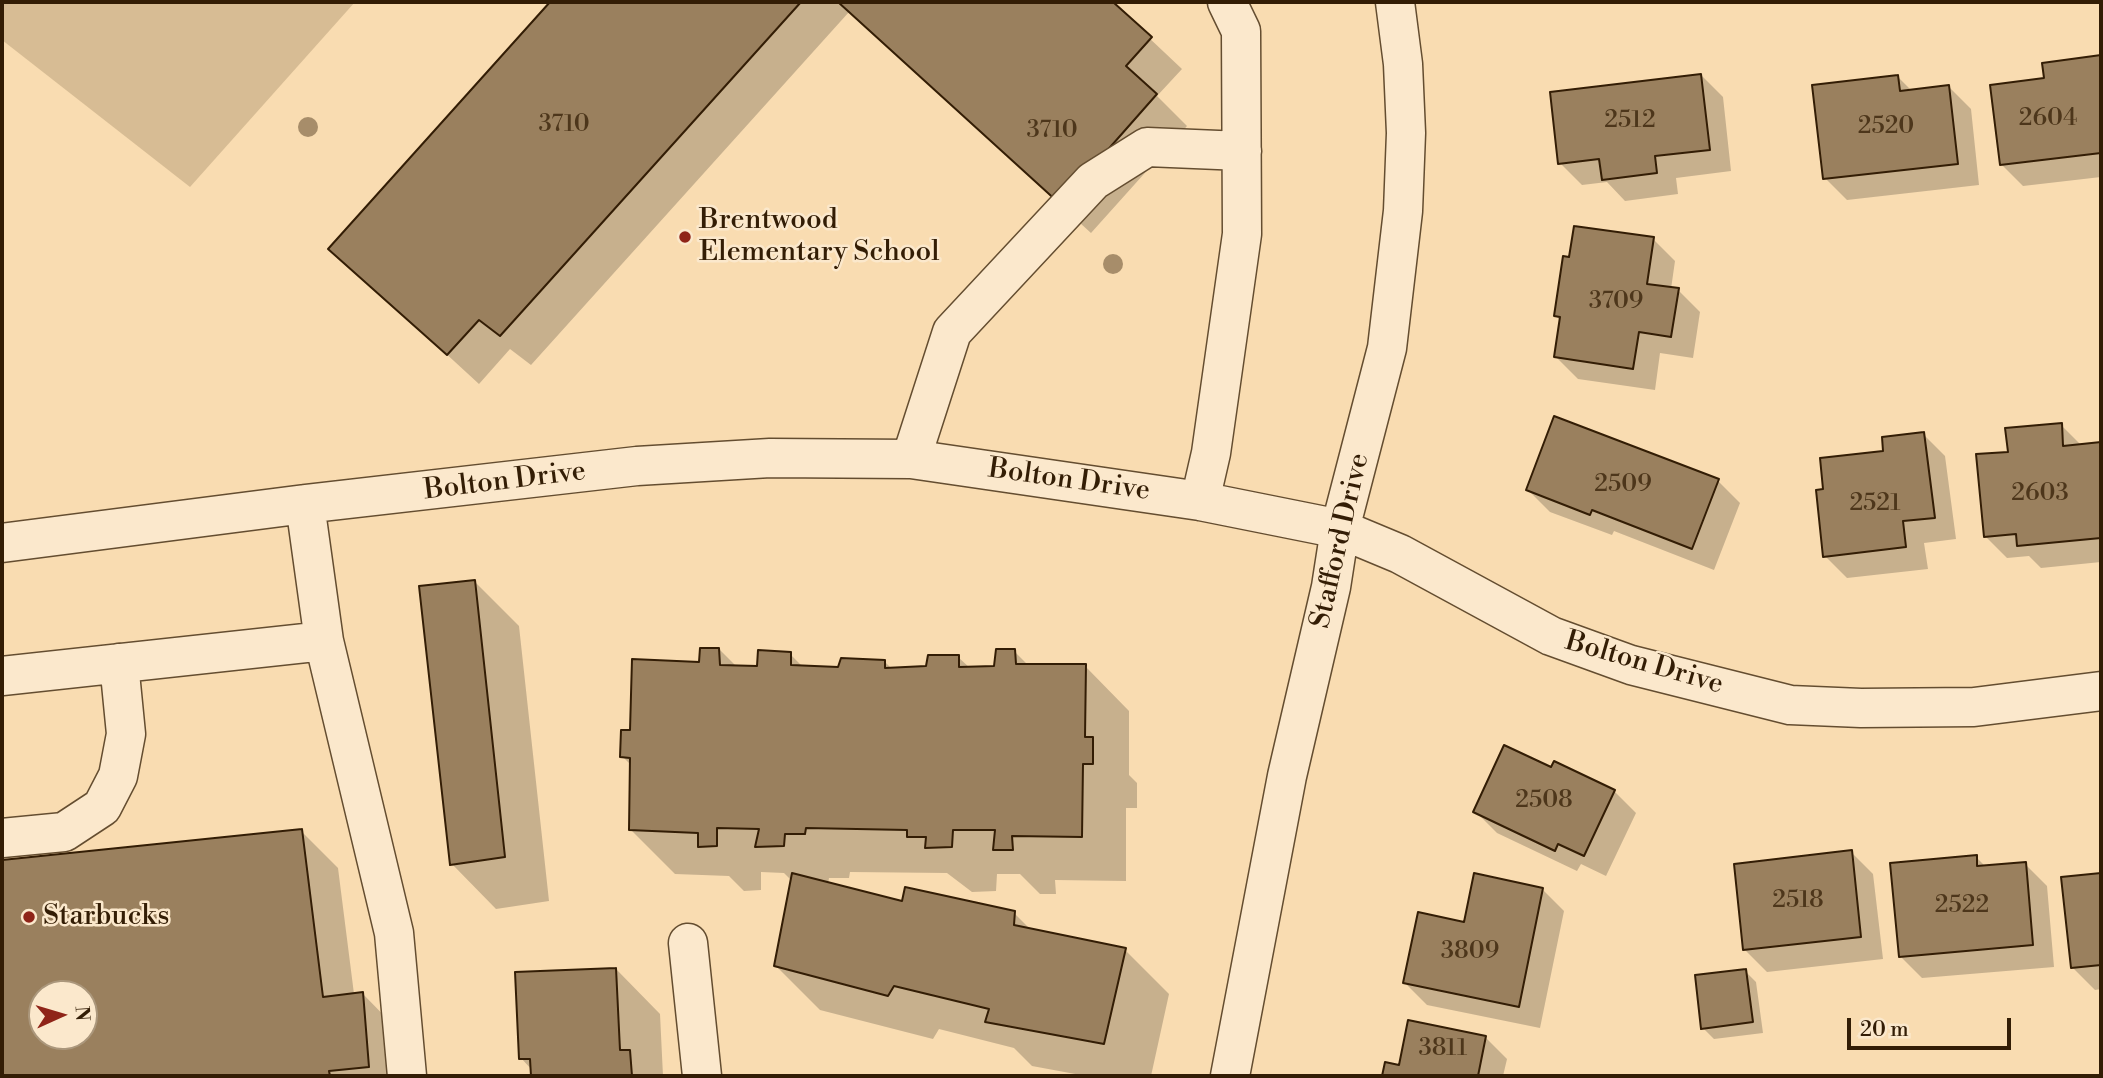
<!DOCTYPE html>
<html>
<head>
<meta charset="utf-8">
<style>
	body { margin:0 }
	#map { position:relative; width:2103px; height:1078px; overflow:hidden; background:#f9dcb1; font-family:"Libre Bodoni",serif }
	canvas { display:block }
	.frame { position:absolute; inset:0; border:4px solid #331d05; pointer-events:none }
	.north { position:absolute; left:28px; top:980px; width:70px; height:70px; box-sizing:border-box; background:#fbe8cc; border:2px solid #ab977c; border-radius:50%; rotate:86deg; font-size:19px; font-weight:700; line-height:28px; text-align:center; color:#331d05 }
	.north::after { content:''; display:block; margin:auto; width:24px; height:32px; background:#8f2418; clip-path:polygon(50% 0,100% 100%,50% 72%,0 100%) }
	.scale { position:absolute; left:1847px; top:1018px; width:164px; height:32px; box-sizing:border-box; border:4px solid #331d05; border-top:0; padding-left:9px; font-size:21px; line-height:24px; white-space:nowrap; color:#331d05; -webkit-text-stroke:5px #fbe8cc; paint-order:stroke }
</style>
</head>
<body>
<div id="map">
<canvas width="2103" height="1078"></canvas>
<div class="frame"></div>
<div class="north">N</div>
<div class="scale">20 m</div>
</div>
<script>
const c = document.querySelector('canvas').getContext('2d');
c.lineJoin = 'round';
function fillPath(path, color) {
  c.fillStyle = color;
  c.fill(path, 'evenodd');
}
function poly(rows) {
  const path = new Path2D();
  for (const r of rows) {
    path.moveTo(r[0], r[1]);
    for (let i = 2; i < r.length; i += 2) path.lineTo(r[i], r[i + 1]);
  }
  return path;
}
function stroke(path, color, width, dash) {
  c.strokeStyle = color;
  c.lineWidth = width;
  c.lineCap = dash ? 'butt' : 'round';
  c.setLineDash(dash || []);
  c.stroke(path);
}
function label(font, color, halo, rows, align = 'center') {
  c.font = font + ' "Libre Bodoni",serif';
  c.lineWidth = 5;
  c.setLineDash([]);
  c.textBaseline = 'middle';
  c.strokeStyle = halo;
  c.fillStyle = color;
  for (const [text, x, y, turn = 0] of rows) {
    c.save();
    c.translate(x, y);
    c.rotate((+turn || 0) * Math.PI / 180);
    c.textAlign = isNaN(turn) ? turn : align;
    if (halo) c.strokeText(text, 0, 0);
    c.fillText(text, 0, 0);
    c.restore();
  }
}
fillPath(poly([
	[2,2,355,2,190,187,2,40]
]), '#d7bc94');
fillPath(poly([
	[552,2,1111,2,1182,69,1157,96,1187,126,1091,233,849,12,531,365,510,349,479,384,331,248],
	[2101,57,2101,177,2023,186,2001,164,2046,80,2044,64],
	[1701,75,1723,97,1731,171,1676,178,1678,194,1625,201,1607,182,1582,185,1560,163],
	[1898,77,1912,91,1949,87,1971,109,1979,185,1847,200,1825,178],
	[1653,239,1675,261,1671,289,1678,290,1700,312,1693,358,1660,353,1655,390,1578,379,1556,357,1561,321,1555,315],
	[2061,425,2082,446,2101,444,2101,562,2041,568,2029,556,2007,558,1985,536,2010,453],
	[1923,434,1945,456,1956,539,1924,543,1928,569,1847,578,1825,556,1825,490],
	[1718,481,1740,503,1714,570,1614,531,1612,535,1550,512,1528,490],
	[474,581,519,626,549,901,496,909,452,864],
	[719,649,737,667,759,668,790,654,803,667,839,669,884,661,892,669,928,667,958,657,970,668,996,668,1014,651,1029,666,1085,666,1129,711,1129,775,1137,783,1137,808,1126,808,1126,881,1055,880,1056,894,1040,894,1020,874,997,874,996,891,972,892,947,873,850,872,849,878,829,878,828,884,903,903,1014,913,1031,930,1125,950,1169,994,1151,1076,1086,1076,1032,1066,1014,1048,939,1029,933,1039,820,1010,776,966,792,881,784,873,761,872,761,890,744,891,729,876,675,874,630,829,632,766,622,756,632,732],
	[1552,770,1614,791,1636,813,1606,876,1581,864,1577,871,1497,833,1475,811],
	[301,831,338,868,354,994,362,993,399,1031,403,1076,2,1076,2,862],
	[42,994,84,994,84,1036,42,1036],
	[1851,852,1873,874,1883,959,1767,972,1745,950],
	[1976,857,1986,867,2025,864,2047,886,2054,967,1922,978,1900,956],
	[2101,874,2101,989,2095,990,2073,968,2063,879],
	[1542,889,1564,911,1540,1028,1427,1005,1405,983,1466,924],
	[616,969,660,1014,663,1076,533,1076,532,1070,521,1058],
	[1745,971,1756,982,1763,1033,1714,1039,1703,1028],
	[1485,1037,1507,1059,1503,1076,1384,1076,1387,1064,1400,1067]
]), '#0003');
const building = poly([
	[550,2,801,2,500,336,479,320,447,355,328,249,550,2],
	[838,2,1113,2,1152,37,1126,66,1157,94,1060,204,838,2],
	[2101,55,2101,153,2000,165,1990,85,2044,78,2042,63,2101,55],
	[1701,74,1710,150,1655,156,1657,173,1602,180,1599,159,1558,164,1550,92,1701,74],
	[1898,75,1900,91,1949,85,1958,164,1823,179,1812,85,1898,75],
	[1574,226,1654,237,1647,284,1679,288,1671,337,1639,332,1633,369,1554,357,1560,317,1554,316,1563,256,1569,257,1574,226],
	[1554,416,1719,479,1692,549,1592,510,1590,515,1526,490,1554,416],
	[2062,423,2063,446,2101,442,2101,538,2017,546,2016,534,1984,537,1976,454,2008,452,2005,428,2062,423],
	[1924,432,1935,518,1903,521,1906,547,1823,557,1816,490,1823,489,1820,458,1883,451,1882,437,1924,432],
	[475,580,505,857,450,865,419,586,475,580],
	[700,648,719,648,720,665,757,666,758,650,791,652,791,665,838,667,841,658,885,660,885,668,926,666,928,655,959,655,959,667,994,666,996,649,1015,649,1016,664,1086,664,1085,737,1093,737,1093,764,1083,764,1082,837,1012,836,1013,850,993,850,995,830,953,830,952,847,925,848,926,837,907,837,907,830,806,828,805,834,785,834,784,846,755,847,759,829,717,828,717,846,698,847,698,833,629,830,630,758,620,757,621,730,630,730,632,659,699,662,700,648],
	[1504,745,1551,767,1554,761,1615,790,1584,856,1558,844,1555,851,1473,812,1504,745],
	[302,829,323,997,363,992,369,1067,329,1071,330,1076,2,1076,2,860,302,829],
	[42,994,84,994,84,1036,42,1036,42,994],
	[1852,850,1861,937,1743,950,1734,864,1852,850],
	[1977,855,1977,866,2026,862,2033,945,1899,957,1890,863,1977,855],
	[792,873,902,901,905,887,1015,911,1014,925,1126,948,1104,1044,985,1022,989,1009,894,986,888,996,774,966,792,873],
	[1474,873,1543,888,1519,1007,1403,983,1418,912,1464,922,1474,873],
	[2101,873,2101,965,2071,968,2061,877,2101,873],
	[616,968,620,1050,630,1050,632,1076,531,1076,530,1059,519,1059,515,972,616,968],
	[1746,969,1753,1022,1701,1029,1695,975,1746,969],
	[1408,1020,1486,1036,1478,1076,1382,1076,1385,1062,1399,1065,1408,1020]
]);
fillPath(building, '#9a805e');
stroke(building, '#331d05', 2);
const minor = poly([
	[911,459,952,332,1093,181,1147,147,1242,151],
	[1200,501,1211,453,1242,234,1241,31,1227,2],
	[305,504,324,641,394,933,407,1076],
	[2,543,305,504,637,466,770,458,911,459,1200,501,1340,529,1400,554,1551,636,1631,665,1790,705,1861,708,1974,707,2101,691],
	[2,676,324,641],
	[2,838,64,832,102,807,118,776,126,734,119,663],
	[688,943,702,1076],
	[1230,1076,1287,776,1331,587,1340,529,1387,348,1403,211,1406,133,1403,64,1395,2]
]);
stroke(minor, '#644d30', 41);
stroke(minor, '#fbe8cc', 38);
c.fillStyle = '#a78d6a';
for (const [x, y] of [
	[308,127],
	[1113,264]
]) {
  c.beginPath();
  c.arc(x, y, 10, 0, 2 * Math.PI);
  c.fill();
}
for (const [x, y, r, color] of [
	[685,237,7,"#8f2418"],
	[29,917,7,"#8f2418"]
]) {
  const dot = new Path2D();
  dot.arc(x, y, r, 0, 2 * Math.PI);
  c.fillStyle = color;
  c.fill(dot);
  stroke(dot, '#fbe8cc', 2.5);
}
label('24px', '#4d361b', null, [
	["2604",2048,119],
	["2512",1630,121],
	["3710",564,125],
	["2520",1886,127],
	["3710",1052,131],
	["3709",1616,302],
	["2509",1623,485],
	["2603",2040,494],
	["2521",1875,504],
	["2508",1544,801],
	["2518",1798,901],
	["2522",1962,906],
	["3809",1470,952],
	["3811",1443,1049]
]);
label('28px', '#331d05', '#fbe8cc', [
	["Brentwood",699,221],
	["Elementary School",699,253],
	["Starbucks",43,917]
], 'left');
label('28px', '#331d05', '#fbe8cc', [
	["Bolton Drive",1069,481,8],
	["Bolton Drive",505,482,-7],
	["Stafford Drive",1341,541,-77],
	["Bolton Drive",1644,664,16]
]);
</script>
</body>
</html>
